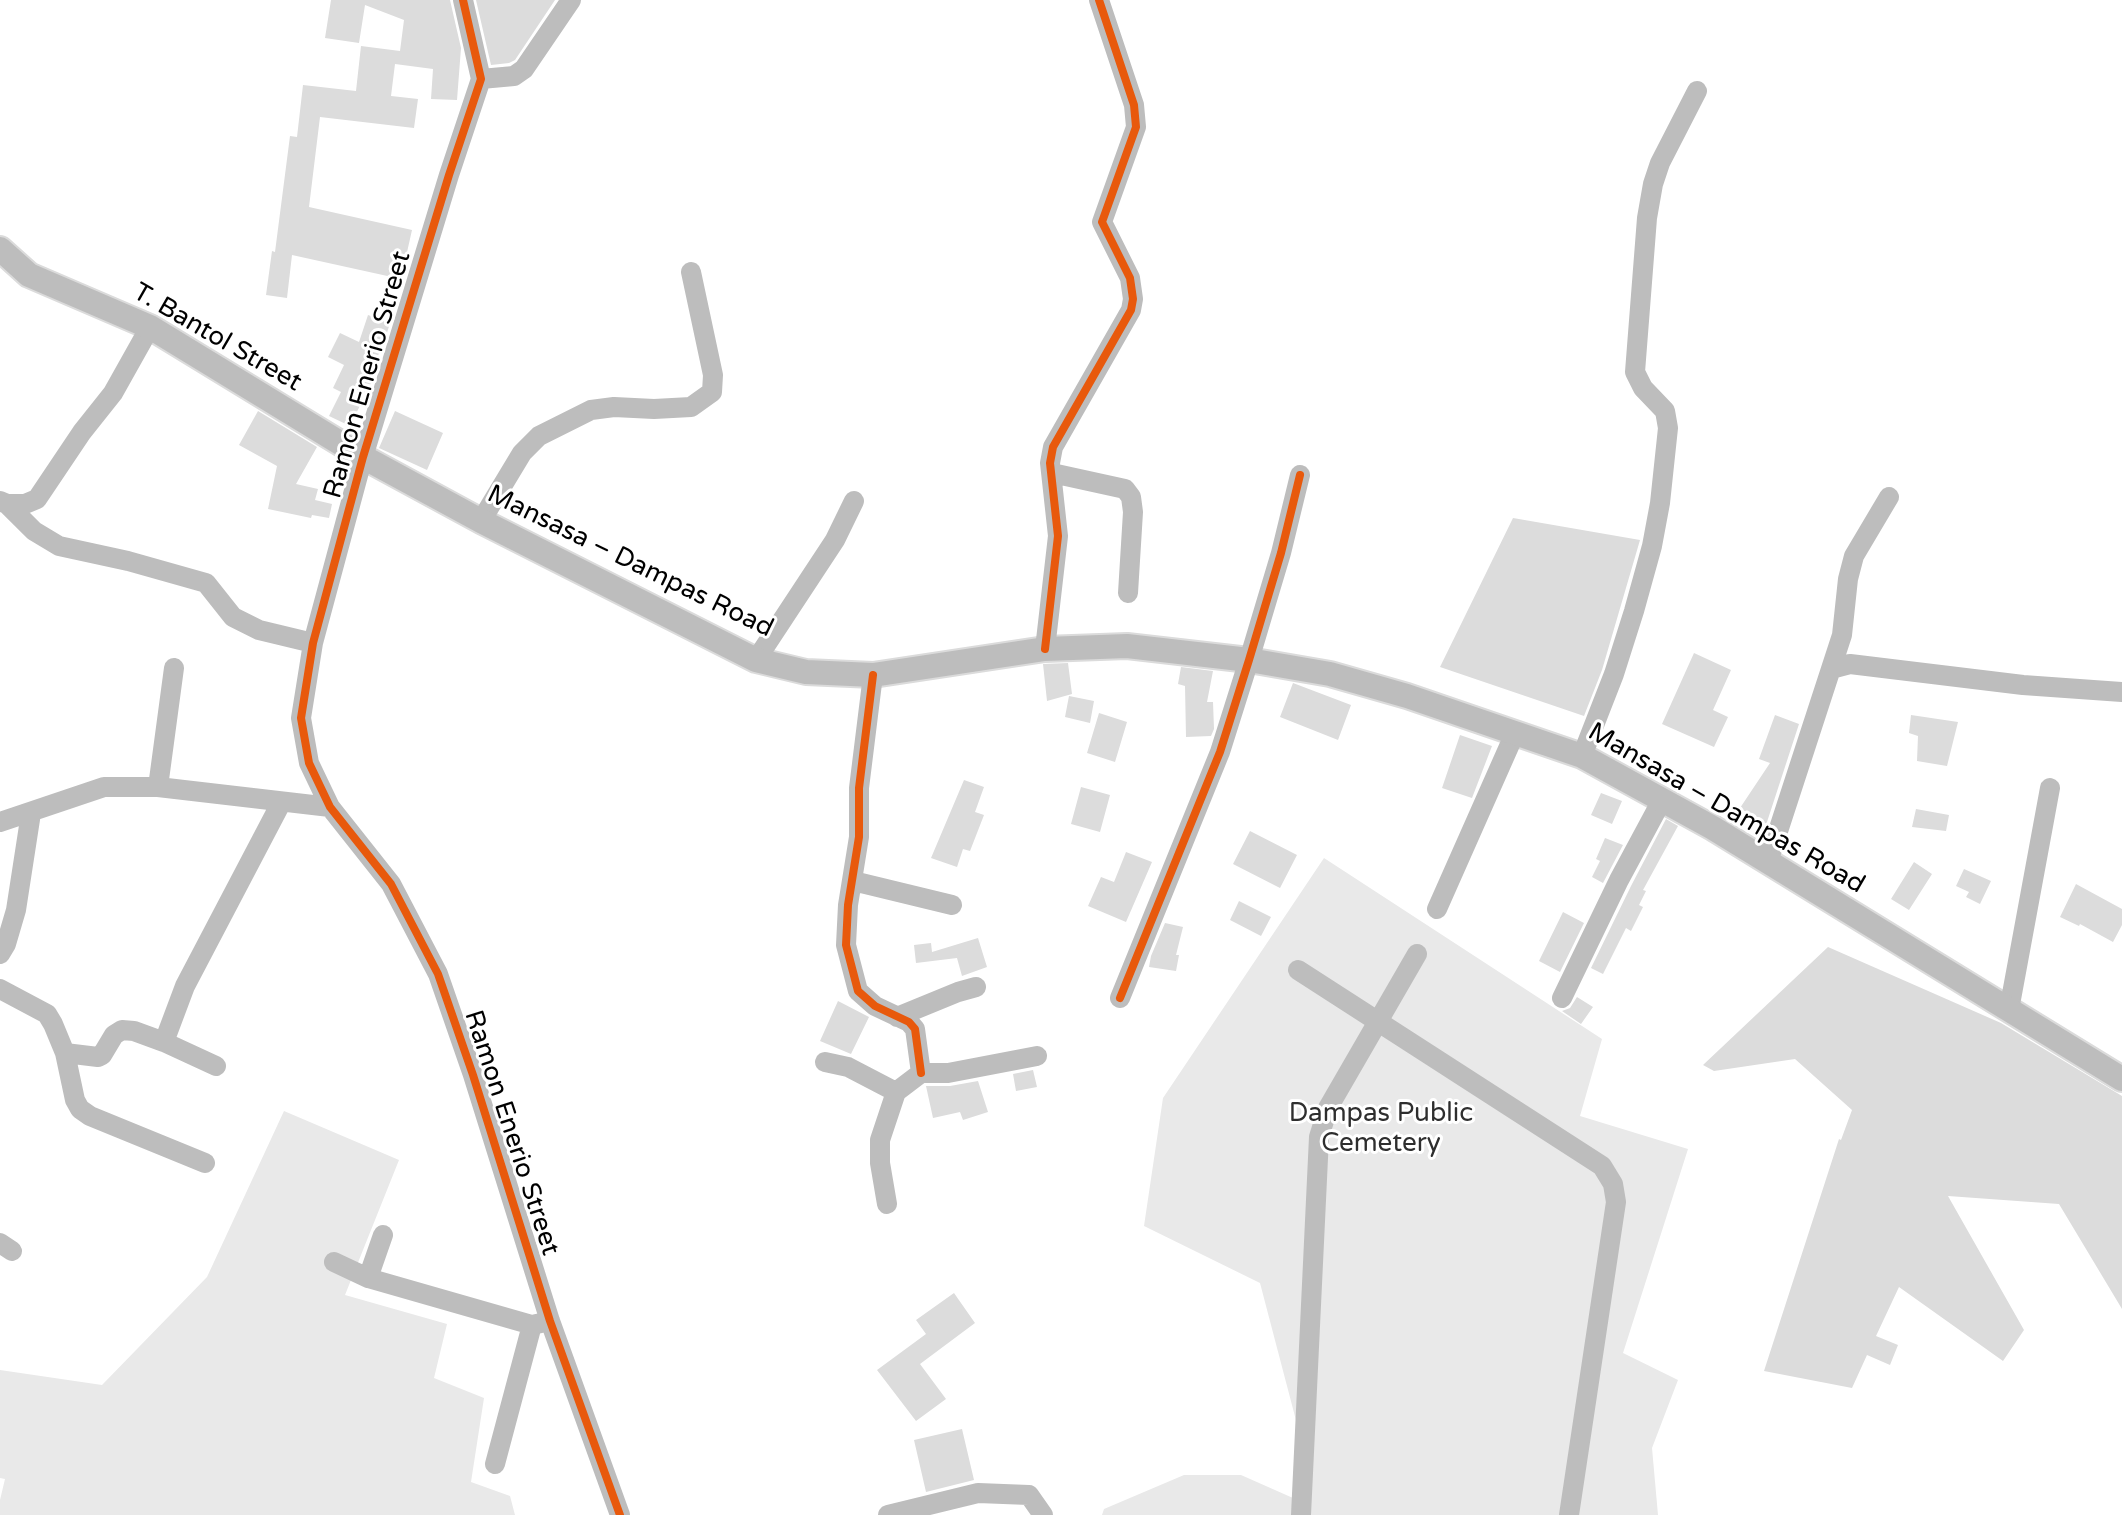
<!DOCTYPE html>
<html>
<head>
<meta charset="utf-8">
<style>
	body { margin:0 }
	canvas { display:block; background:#fff }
</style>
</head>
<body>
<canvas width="2122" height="1515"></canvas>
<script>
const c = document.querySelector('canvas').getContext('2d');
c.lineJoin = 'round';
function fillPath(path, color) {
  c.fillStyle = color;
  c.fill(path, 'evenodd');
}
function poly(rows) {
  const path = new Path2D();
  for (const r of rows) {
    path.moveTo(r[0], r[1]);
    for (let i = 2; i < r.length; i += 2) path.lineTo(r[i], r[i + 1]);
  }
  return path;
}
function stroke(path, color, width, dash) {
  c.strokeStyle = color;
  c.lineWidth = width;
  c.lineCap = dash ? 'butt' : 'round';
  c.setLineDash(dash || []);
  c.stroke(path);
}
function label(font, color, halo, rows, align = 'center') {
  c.font = font + ' "Varela Round",sans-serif';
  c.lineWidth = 6;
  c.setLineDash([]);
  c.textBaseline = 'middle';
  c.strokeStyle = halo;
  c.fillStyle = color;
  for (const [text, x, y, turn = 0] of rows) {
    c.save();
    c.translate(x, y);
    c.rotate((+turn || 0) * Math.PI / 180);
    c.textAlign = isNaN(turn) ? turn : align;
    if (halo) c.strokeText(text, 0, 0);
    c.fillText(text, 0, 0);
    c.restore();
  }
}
fillPath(poly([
	[1324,858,1602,1039,1580,1116,1688,1149,1623,1353,1678,1380,1652,1448,1658,1515,1102,1515,1104,1509,1184,1475,1241,1475,1293,1498,1303,1447,1260,1283,1144,1226,1163,1098],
	[284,1111,399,1160,345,1295,447,1324,434,1378,484,1398,471,1482,510,1496,515,1515,0,1515,0,1500,5,1479,0,1478,0,1370,102,1385,207,1277]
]), '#e9e9e9');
fillPath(poly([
	[331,0,450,0,461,48,457,100,431,99,433,69,395,64,391,96,418,99,414,128,320,117,309,207,412,230,401,279,292,255,287,298,266,295,272,251,275,252,290,136,297,137,303,85,356,91,361,46,400,51,404,20,365,5,359,43,325,38],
	[476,0,555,0,515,60,509,63,491,65],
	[368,315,390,323,383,346,366,378,372,381,350,426,329,416,341,392,333,388,344,365,328,357,340,333,359,342],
	[258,411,317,447,296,484,318,489,315,500,332,504,329,518,312,515,311,518,268,509,277,466,239,445],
	[395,411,443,433,427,470,379,448],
	[1513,518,1640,540,1602,670,1584,716,1440,667],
	[1694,653,1731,670,1713,710,1728,717,1714,747,1662,724],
	[1068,663,1072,694,1047,701,1043,664],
	[1181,667,1213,671,1207,702,1213,702,1214,729,1211,736,1186,737,1185,686,1178,684],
	[1293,683,1351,705,1338,740,1280,717],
	[1069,696,1094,701,1090,723,1065,717],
	[1099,713,1127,722,1115,762,1087,753],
	[1775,715,1799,724,1766,825,1740,808,1770,763,1759,759],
	[1911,715,1958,722,1947,766,1917,761,1918,736,1909,733],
	[1460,735,1492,746,1472,798,1442,788],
	[964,780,984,787,975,812,984,815,970,851,963,849,957,867,931,858],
	[1081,787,1110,795,1100,832,1071,824],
	[1601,793,1622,801,1612,824,1591,815],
	[1916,809,1949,815,1946,831,1912,827],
	[1666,819,1678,826,1643,890,1646,891,1639,905,1643,907,1631,931,1626,928,1603,974,1591,968,1631,886],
	[1250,831,1297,855,1280,888,1233,864],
	[1605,838,1623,845,1603,883,1592,877,1600,861,1596,859],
	[1126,852,1152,862,1126,922,1088,906,1101,877,1114,882],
	[1914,862,1932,874,1909,910,1891,899],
	[1964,869,1991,881,1980,904,1966,897,1969,892,1956,886],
	[2076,884,2122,909,2122,925,2113,942,2080,924,2079,926,2060,917],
	[1239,901,1271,917,1261,936,1230,920],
	[1563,912,1584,923,1560,972,1539,961],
	[1165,923,1183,927,1176,955,1179,955,1176,971,1149,967,1151,956],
	[978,938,987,967,962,976,957,958,916,963,914,945,931,943,932,952],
	[1828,947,2001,1023,2122,1096,2122,1309,2059,1204,1948,1196,2024,1330,2003,1361,1899,1287,1876,1336,1898,1345,1890,1365,1867,1355,1852,1388,1764,1371,1839,1139,1841,1140,1852,1110,1795,1059,1714,1071,1703,1065],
	[1577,997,1593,1007,1581,1024,1562,1011,1570,1008],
	[838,1001,869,1017,851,1054,820,1041],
	[1033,1070,1037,1087,1016,1091,1013,1074],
	[978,1081,988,1112,963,1120,960,1112,933,1118,926,1086,950,1086],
	[954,1293,975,1323,920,1364,946,1399,916,1421,877,1370,926,1334,916,1320],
	[962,1429,974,1480,926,1492,914,1440]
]), '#dcdcdc');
const major = poly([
	[0,249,29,275,150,327,363,457,481,521,756,660,806,672,873,675,1045,649,1127,646,1249,660,1330,674,1407,696,1582,756,1713,828,2122,1079]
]);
stroke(major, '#dbdbdb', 28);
stroke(poly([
	[463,0,481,79,449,175,363,457,313,643,301,718,309,763,330,807,391,884,438,974,473,1075,550,1321,620,1515],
	[481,79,514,76,524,69,571,0],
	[1052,473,1125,489,1131,497,1133,512,1128,593],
	[0,501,7,504,25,504,37,499,82,432,113,393,150,327],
	[7,504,34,531,59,546,128,561,206,583,233,617,259,630,313,643],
	[481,521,522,453,539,436,591,410,614,407,654,409,691,407,712,392,713,375,691,272],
	[1045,649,1058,536,1050,463,1053,447,1131,310,1133,299,1130,278,1102,222,1136,127,1134,105,1099,0],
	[756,660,835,540,854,501],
	[1831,669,1850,664,2023,685,2122,692],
	[873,675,859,788,859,837,848,905,846,945,858,991,875,1006,909,1022,915,1029,921,1073],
	[1582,756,1614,674,1634,611,1652,546,1660,503,1668,428,1665,411,1643,388,1635,372,1647,218,1653,184,1660,163,1697,91],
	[158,787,174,668],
	[0,822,104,787,158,787,330,807],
	[1768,862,1842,635,1848,579,1854,556,1889,497],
	[853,881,952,905],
	[1437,909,1515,733],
	[0,954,6,944,16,910,31,813],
	[1298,970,1602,1166,1613,1184,1616,1202,1569,1515],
	[0,989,47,1014,53,1024,65,1053,75,1100,80,1109,90,1116,205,1163],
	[1120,998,1220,752,1249,660,1281,553,1300,475],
	[1562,998,1619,880,1662,800],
	[2009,1010,2050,788],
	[897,1017,958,992,976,987],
	[164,1042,185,986,281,803],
	[65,1053,98,1057,102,1055,114,1035,122,1030,134,1031,164,1042,216,1066],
	[825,1062,848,1067,896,1092,880,1140,880,1163,887,1204],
	[896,1092,921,1073,948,1073,1037,1056],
	[0,1243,12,1251],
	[334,1262,368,1278,532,1325,550,1321],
	[368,1278,383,1235],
	[495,1464,532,1325],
	[888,1515,978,1493,1029,1495,1043,1515],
	[1301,1515,1319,1137,1328,1108,1417,954]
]), '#bdbdbd', 20);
stroke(major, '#bdbdbd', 24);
stroke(poly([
	[463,0,481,79,449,175,363,457,313,643,301,718,309,763,330,807,391,884,438,974,473,1075,550,1321,620,1515],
	[1045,649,1058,536,1050,463,1053,447,1131,310,1133,299,1130,278,1102,222,1136,127,1134,105,1099,0],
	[873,675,859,788,859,837,848,905,846,945,858,991,875,1006,909,1022,915,1029,921,1073],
	[1120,998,1220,752,1249,660,1281,553,1300,475]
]), '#e8590c', 8);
label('26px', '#000', '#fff', [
	["T. Bantol Street",217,338,30],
	["Ramon Enerio Street",368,375,-74],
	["Mansasa – Dampas Road",630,562,26],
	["Mansasa – Dampas Road",1726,809,30],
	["Ramon Enerio Street",511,1133,72]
]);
label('26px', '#2e2e2e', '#fff', [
	["Dampas Public",1381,1114],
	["Cemetery",1381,1144]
]);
</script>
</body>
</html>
